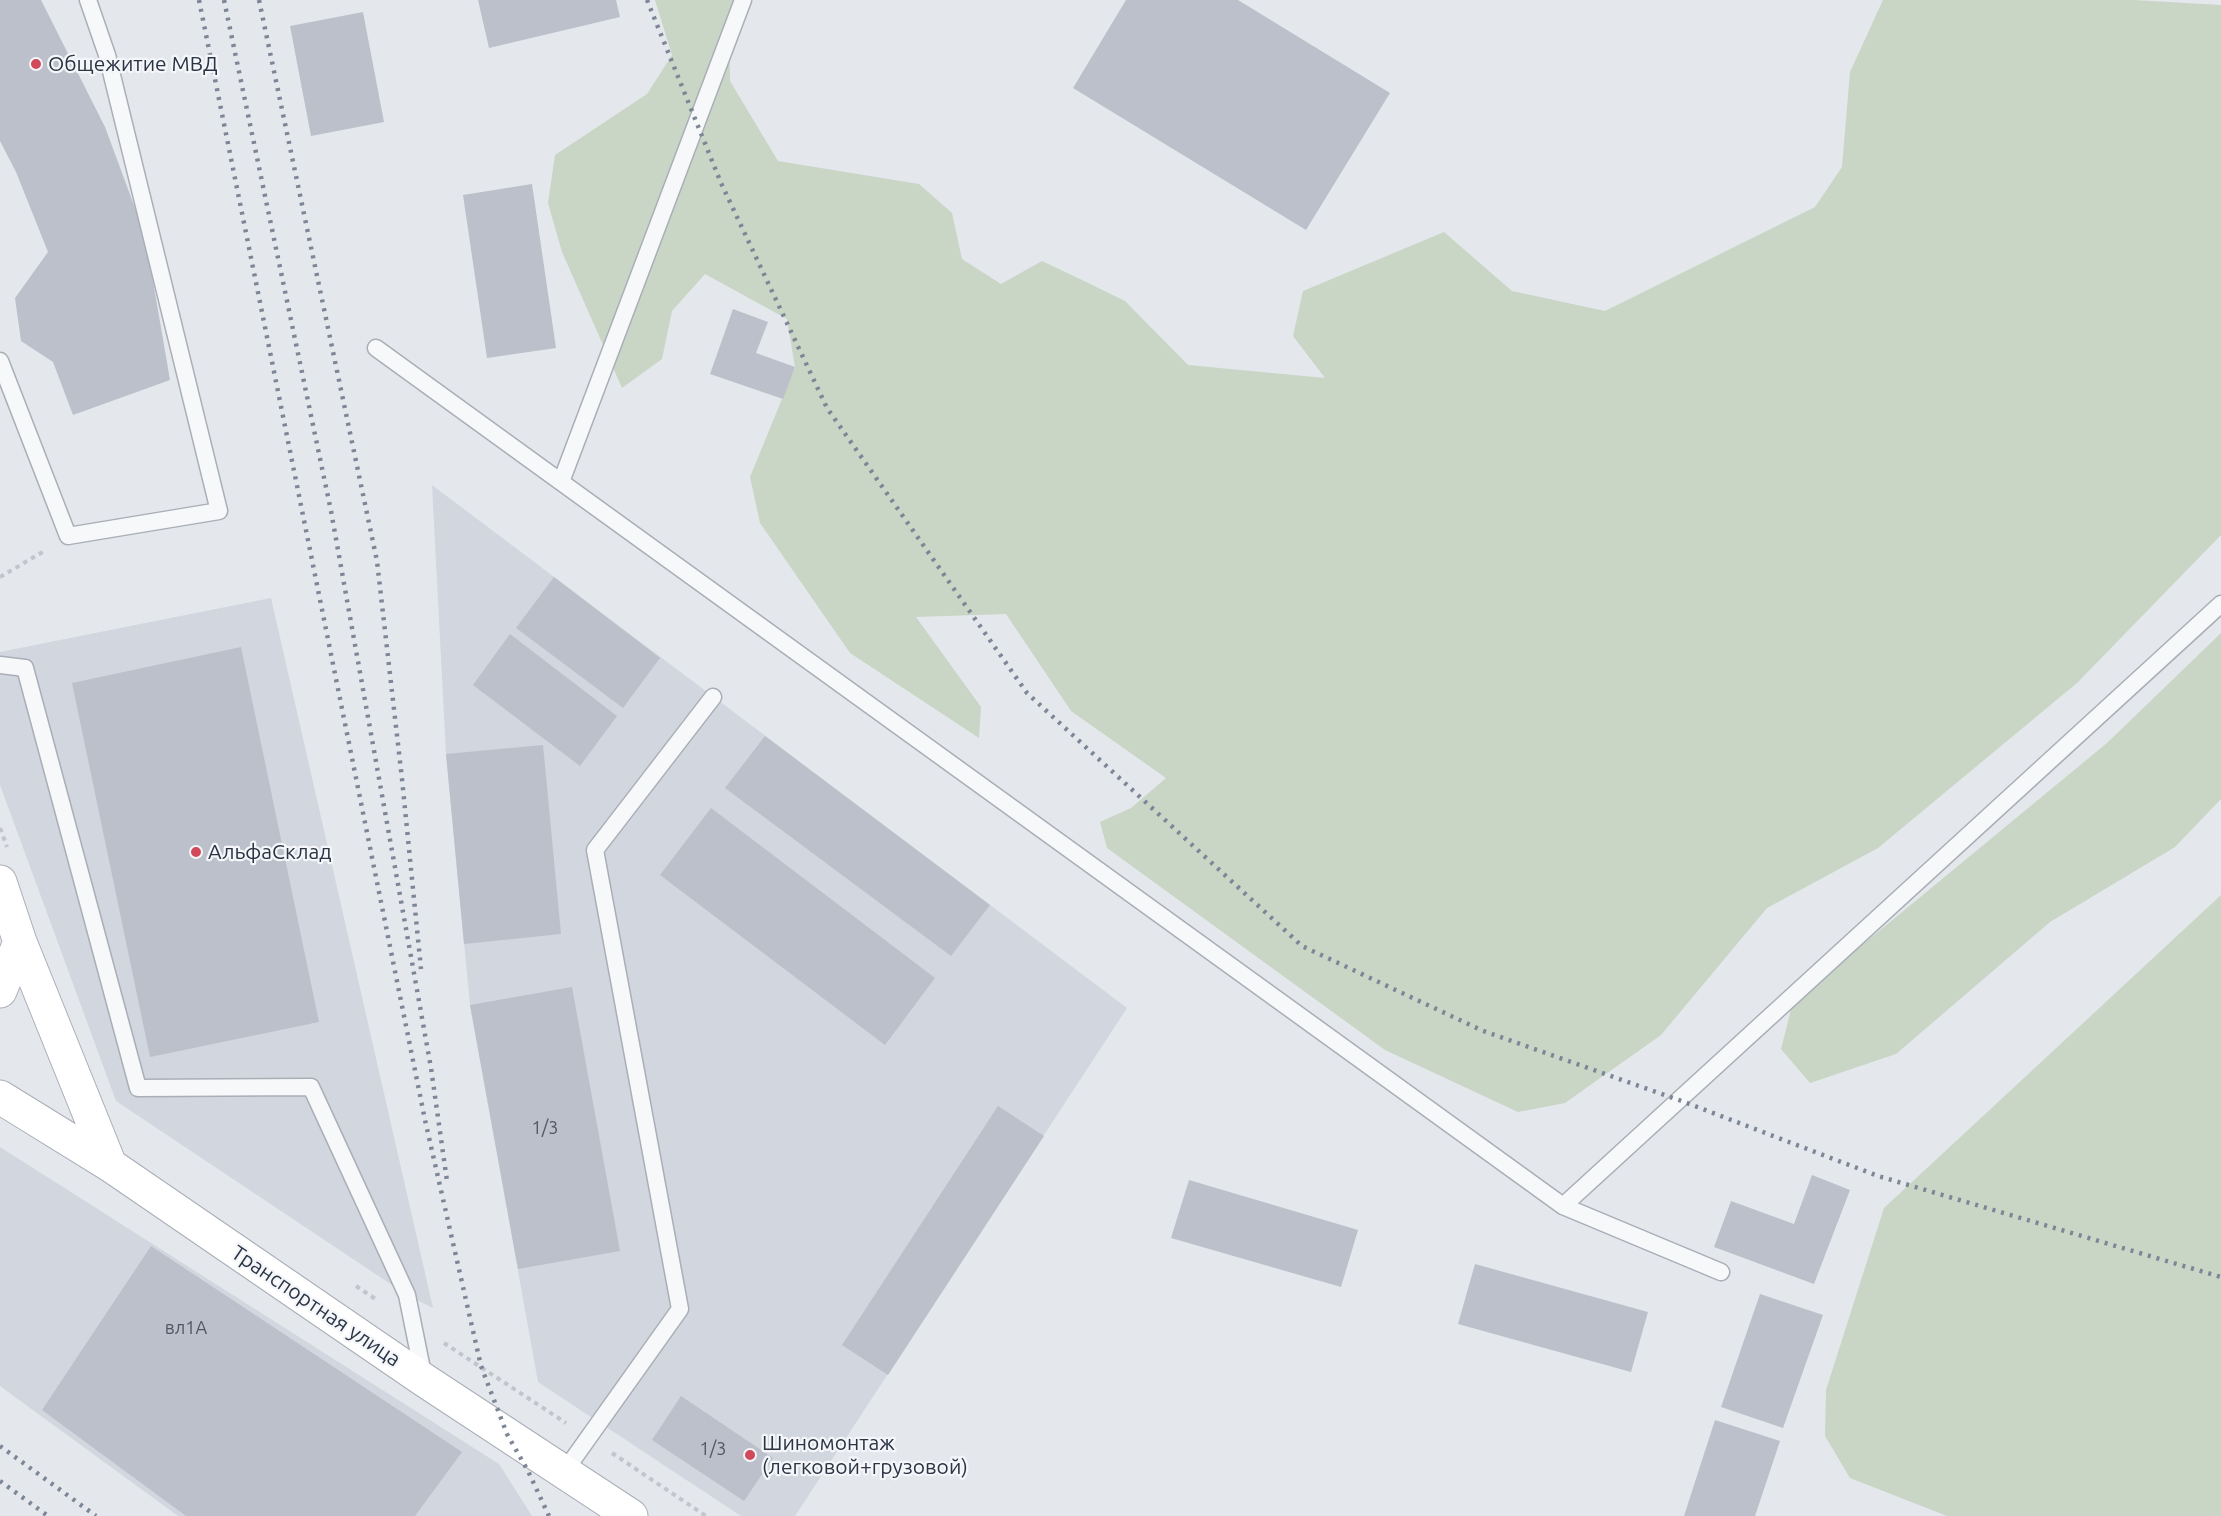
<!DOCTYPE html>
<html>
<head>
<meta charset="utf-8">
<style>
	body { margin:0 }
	canvas { display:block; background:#e4e7ec }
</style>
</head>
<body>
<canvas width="2221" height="1516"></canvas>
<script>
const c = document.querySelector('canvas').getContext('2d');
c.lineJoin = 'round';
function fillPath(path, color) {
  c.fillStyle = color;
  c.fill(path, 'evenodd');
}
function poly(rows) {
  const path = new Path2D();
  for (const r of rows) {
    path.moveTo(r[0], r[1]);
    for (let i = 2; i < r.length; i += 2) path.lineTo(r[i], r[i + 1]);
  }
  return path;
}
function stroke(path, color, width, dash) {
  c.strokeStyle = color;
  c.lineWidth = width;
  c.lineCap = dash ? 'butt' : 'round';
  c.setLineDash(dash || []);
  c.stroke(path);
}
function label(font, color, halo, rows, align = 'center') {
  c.font = font + ' Ubuntu,sans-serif';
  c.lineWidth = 4.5;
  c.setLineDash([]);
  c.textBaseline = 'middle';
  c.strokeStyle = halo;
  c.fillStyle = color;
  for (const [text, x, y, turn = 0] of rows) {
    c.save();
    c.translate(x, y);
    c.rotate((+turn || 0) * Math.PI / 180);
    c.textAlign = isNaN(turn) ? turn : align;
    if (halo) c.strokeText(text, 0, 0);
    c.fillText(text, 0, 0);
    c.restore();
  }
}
fillPath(poly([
	[432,485,1127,1008,795,1516,741,1516,538,1382,470,1005,446,754],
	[271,598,433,1308,407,1295,116,1101,0,785,0,652],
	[0,1147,499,1464,532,1516,178,1516,0,1386]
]), '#d2d6de');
fillPath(poly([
	[655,0,744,0,729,33,730,81,778,161,919,184,952,213,962,259,1001,284,1042,261,1082,280,1125,301,1188,365,1325,378,1293,336,1303,291,1444,232,1512,291,1605,311,1815,207,1842,167,1850,72,1883,0,2134,0,2221,5,2221,535,2077,683,1878,848,1767,908,1661,1035,1565,1103,1518,1112,1385,1050,1107,848,1100,822,1131,808,1166,778,1071,711,1006,614,916,617,981,707,979,738,850,653,760,523,750,477,795,367,787,319,705,274,672,311,662,359,622,388,562,252,548,203,555,155,647,94,672,55],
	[2221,633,2221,799,2175,847,2050,922,1896,1054,1810,1083,1781,1049,1793,1002,2107,743],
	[2221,895,2221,1516,1947,1516,1850,1478,1825,1436,1826,1390,1884,1208]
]), '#c9d6c5');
fillPath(poly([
	[0,0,41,0,105,127,145,235,170,380,73,415,53,362,21,341,15,298,48,252,16,172,0,141],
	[478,0,616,0,620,17,489,48],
	[1126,0,1238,0,1390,93,1306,230,1073,88],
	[363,12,384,122,311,136,290,26],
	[532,184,556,348,487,358,463,195],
	[733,309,768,322,756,353,795,367,783,399,710,374],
	[554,577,660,658,623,708,516,628],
	[510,634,617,716,580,766,473,685],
	[241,647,319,1022,150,1057,72,683],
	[765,736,990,905,951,956,725,788],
	[543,745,561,934,464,944,446,754],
	[711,808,935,978,885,1045,660,875],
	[572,987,620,1251,518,1269,470,1005],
	[998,1106,1044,1136,888,1375,842,1345],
	[1812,1175,1850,1190,1814,1284,1714,1247,1731,1201,1794,1224],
	[1189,1180,1358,1230,1341,1287,1171,1238],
	[151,1246,462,1452,415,1516,186,1516,42,1410],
	[1475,1264,1648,1312,1631,1372,1458,1324],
	[1760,1294,1823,1315,1783,1428,1721,1407],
	[681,1396,773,1458,744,1501,652,1440],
	[1715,1420,1780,1441,1755,1516,1684,1516]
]), '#bbc0ca');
const lane = poly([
	[743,0,561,482,1563,1206,1721,1272],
	[376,348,561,482],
	[0,361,68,536,219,511,107,55,88,0],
	[0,665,25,668,138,1088,311,1087,407,1295,424,1379],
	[1563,1206,2221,604],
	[564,1472,680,1309,595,850,713,697]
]);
const secondary = poly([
	[0,882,20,942,110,1165],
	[0,991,20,942],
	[0,1097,110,1165,424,1380,631,1516]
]);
stroke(lane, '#a9aeb7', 19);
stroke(secondary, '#a9aeb7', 35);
stroke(poly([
	[0,577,46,550],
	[0,828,7,847],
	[356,1286,377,1300],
	[444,1343,566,1423],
	[612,1453,706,1516]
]), '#c2c5cb', 4, [4.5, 4.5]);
stroke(lane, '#f7f8fa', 16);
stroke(secondary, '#fff', 33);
stroke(poly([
	[199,0,425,1120,481,1366,507,1434,528,1471,549,1516],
	[224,0,331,511,431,1068,447,1181],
	[259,0,377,561,402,779,421,969],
	[647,0,721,183,827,408,1027,693,1302,946,1481,1030,1679,1100,1878,1176,2221,1277],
	[0,1446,96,1516],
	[0,1481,48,1516]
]), '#7d8696', 4.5, [3, 6]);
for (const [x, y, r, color] of [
	[36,64,6,"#d1495b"],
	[196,852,6,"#d1495b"],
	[750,1455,6,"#d1495b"]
]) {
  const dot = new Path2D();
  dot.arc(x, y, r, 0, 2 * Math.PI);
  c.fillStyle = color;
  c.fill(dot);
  stroke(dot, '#f4f6f9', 2);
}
label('18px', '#4f5766', null, [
	["1/3",545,1128],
	["вл1А",186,1328],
	["1/3",713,1449]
]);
label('21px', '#2b3445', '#f4f6f9', [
	["Общежитие МВД",48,64],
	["АльфаСклад",208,852],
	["Шиномонтаж",762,1443],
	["(легковой+грузовой)",762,1467]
], 'left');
label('21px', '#2b3445', '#f4f6f9', [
	["Транспортная улица",316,1306,34]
]);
</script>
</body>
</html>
